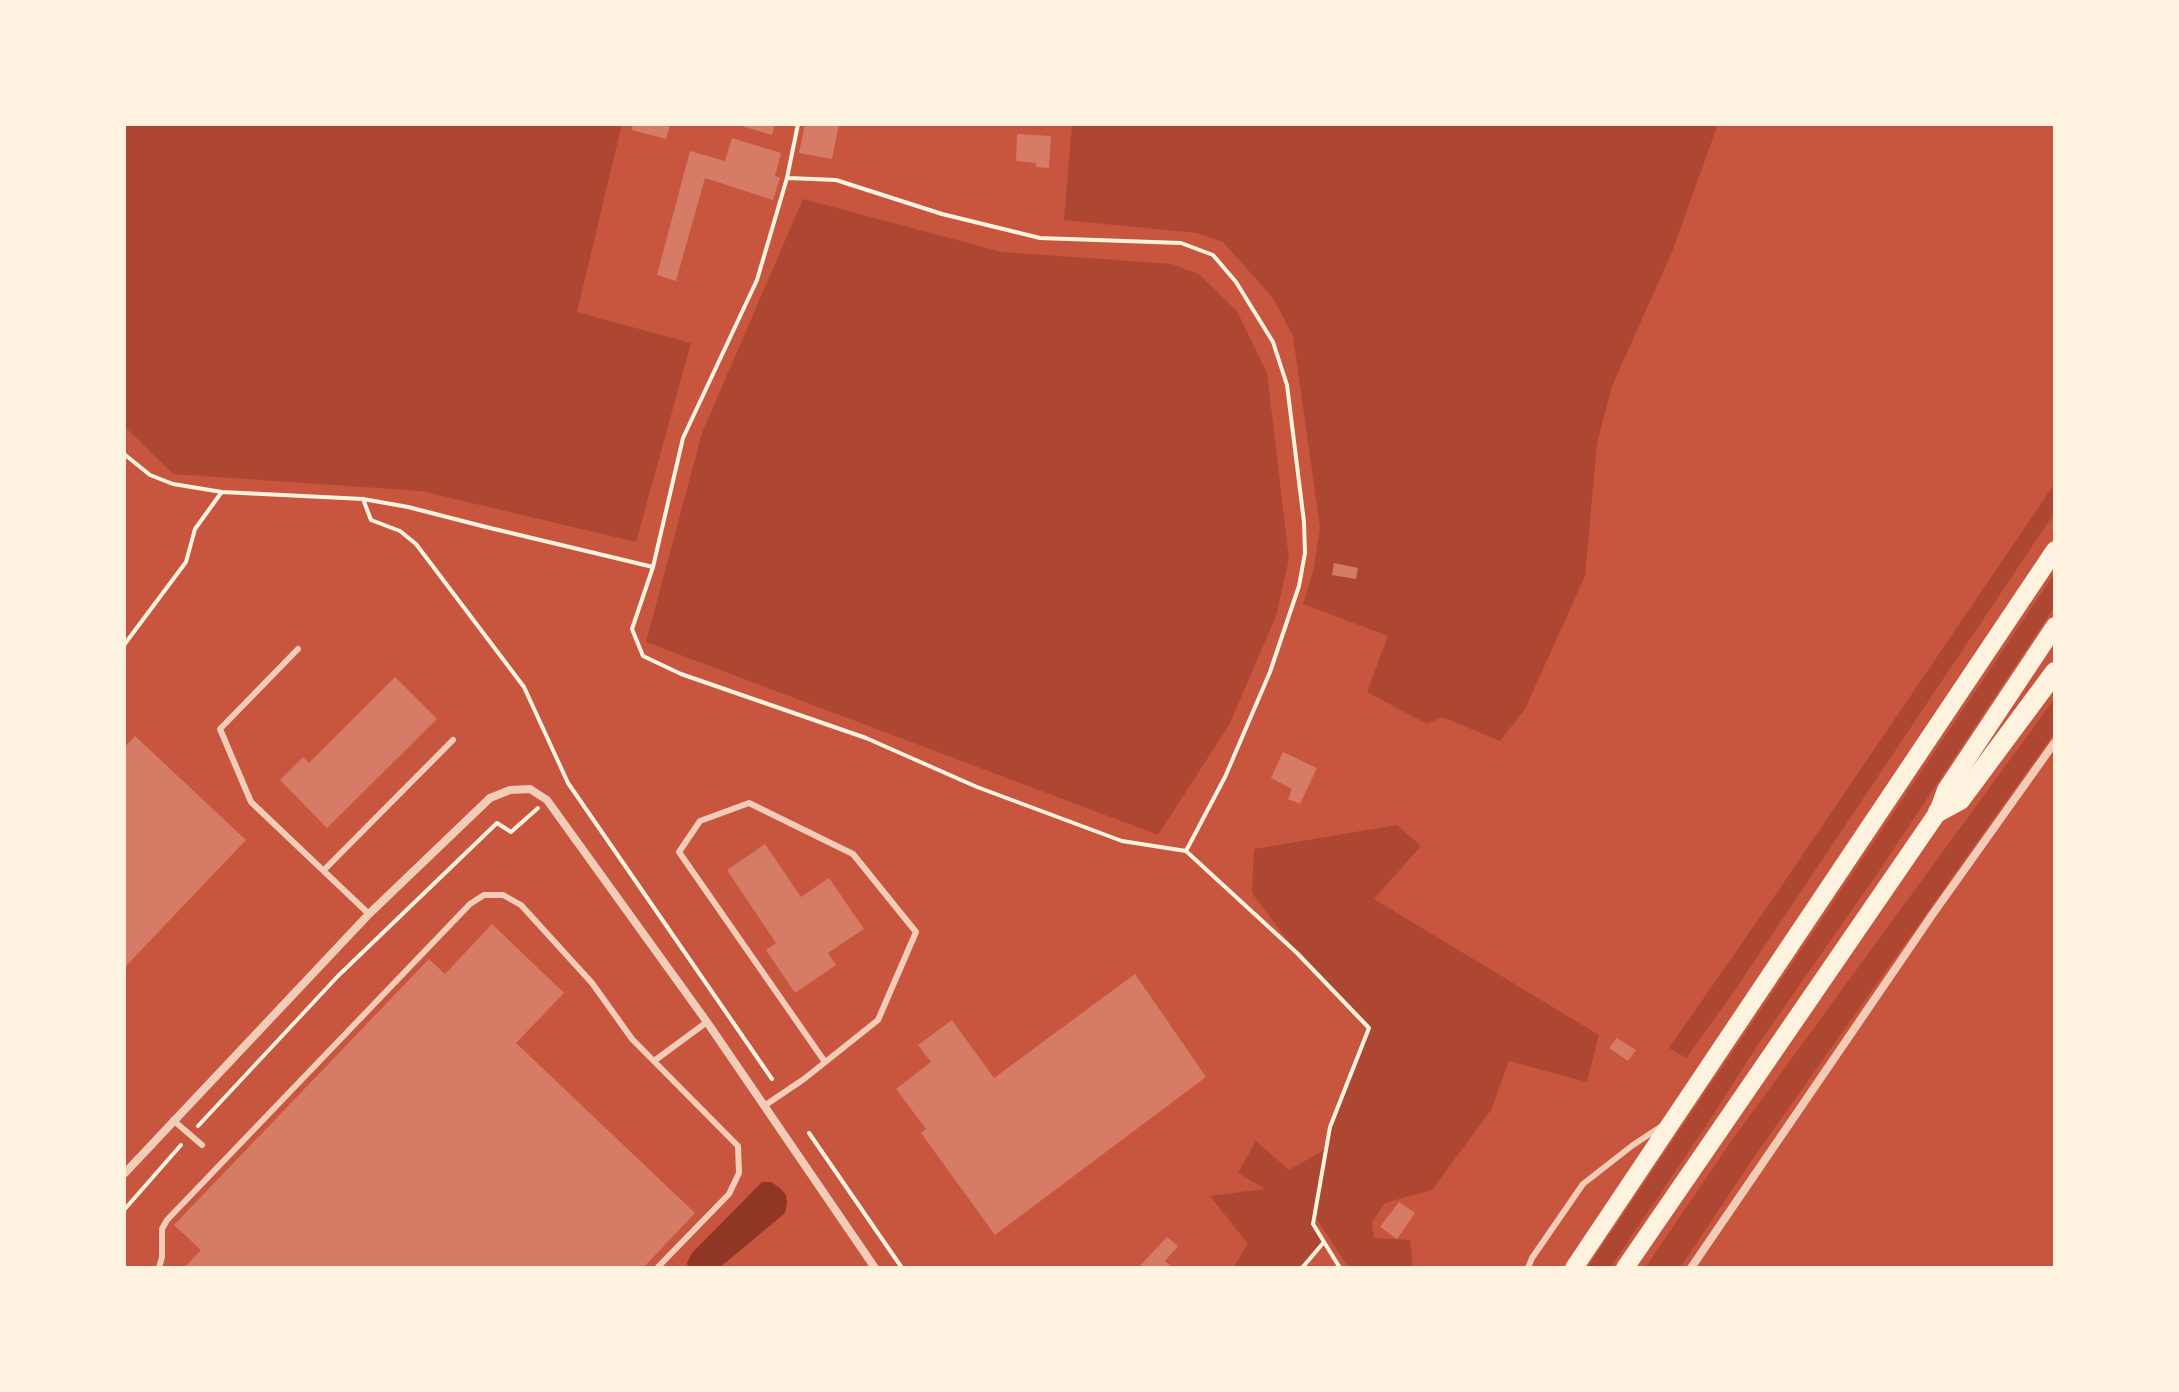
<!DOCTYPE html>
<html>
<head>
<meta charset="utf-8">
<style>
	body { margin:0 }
	#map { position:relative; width:2179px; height:1392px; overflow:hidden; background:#c8553d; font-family:"Nunito Sans",sans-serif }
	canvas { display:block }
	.frame { position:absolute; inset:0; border:126px solid #fff3e0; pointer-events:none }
</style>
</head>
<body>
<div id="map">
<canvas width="2179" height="1392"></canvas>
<div class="frame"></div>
</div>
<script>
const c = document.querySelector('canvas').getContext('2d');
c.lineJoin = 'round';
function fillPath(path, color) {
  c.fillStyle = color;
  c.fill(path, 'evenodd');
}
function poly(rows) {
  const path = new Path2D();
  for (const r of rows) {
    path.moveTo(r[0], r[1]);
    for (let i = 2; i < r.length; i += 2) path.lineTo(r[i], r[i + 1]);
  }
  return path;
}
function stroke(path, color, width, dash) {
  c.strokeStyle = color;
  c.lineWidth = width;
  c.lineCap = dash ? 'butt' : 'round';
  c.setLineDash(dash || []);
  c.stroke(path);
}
fillPath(poly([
	[124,124,622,124,577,312,691,343,636,542,421,491,173,474,124,426],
	[1072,124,1718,124,1672,252,1612,386,1597,443,1585,576,1525,709,1500,741,1442,717,1427,724,1367,692,1388,636,1303,604,1314,568,1320,527,1293,336,1273,298,1223,242,1197,233,1064,220],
	[803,199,1002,252,1172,264,1200,275,1237,311,1267,373,1289,559,1276,616,1229,725,1158,835,646,642,702,433],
	[2055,483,2055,512,1733,993,1686,1058,1669,1048,1776,894],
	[2055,573,2055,606,1877,874,1757,1046,1706,1126,1610,1268,1587,1268],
	[2055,698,2055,732,1754,1157,1680,1268,1645,1268,1732,1140],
	[1397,825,1421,846,1374,899,1599,1035,1587,1082,1509,1061,1491,1110,1432,1190,1385,1203,1372,1222,1374,1238,1410,1240,1413,1268,1349,1268,1315,1217,1313,1224,1324,1242,1302,1268,1233,1268,1248,1244,1210,1196,1265,1189,1238,1173,1256,1141,1289,1170,1326,1149,1333,1119,1369,1028,1297,953,1252,893,1254,849]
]), '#ae4732');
fillPath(poly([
	[762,1182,771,1182,780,1188,786,1195,787,1203,785,1213,719,1268,688,1268,687,1263,692,1253]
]), '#8f3625');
fillPath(poly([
	[633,124,670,124,666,139,632,130],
	[735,124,775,124,772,135],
	[805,124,839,124,832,159,799,153],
	[1017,134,1051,136,1049,168,1036,167,1036,163,1016,161],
	[732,138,781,153,775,176,780,178,773,200,705,178,676,281,657,275,690,151,725,161],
	[1334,563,1358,568,1356,579,1332,575],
	[395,677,437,719,327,828,280,780,303,757,309,763],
	[135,736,246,840,124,968,124,748],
	[1283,752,1317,768,1300,804,1288,799,1292,789,1271,778],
	[765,844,801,897,829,878,864,929,828,953,836,965,795,993,766,950,776,943,727,870],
	[492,924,564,993,516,1043,695,1213,643,1268,184,1268,201,1250,174,1225,429,959,445,974],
	[1135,974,1206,1077,995,1235,921,1133,926,1129,896,1089,931,1062,918,1045,952,1020,994,1078],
	[1617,1038,1636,1050,1628,1061,1609,1048],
	[1399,1202,1415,1213,1397,1239,1380,1227],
	[1167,1237,1178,1246,1165,1261,1173,1268,1138,1268]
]), '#d67c66');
stroke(poly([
	[798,124,787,178,757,280,683,438,653,567,632,629,643,656,681,674,866,738,977,787,1122,841,1186,851,1297,953,1369,1028,1330,1127,1313,1224,1340,1268],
	[788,178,836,180,942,214,1040,238,1181,243,1213,255,1236,282,1273,342,1287,385,1304,522,1305,553,1299,586,1270,672,1225,777,1186,851],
	[124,454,150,475,173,484,222,492,363,499,408,507,486,527,653,567],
	[363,499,371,520,400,531,416,544,524,687,568,783,772,1079],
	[124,645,186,562,195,529,221,493],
	[198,1126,338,976,497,823,511,832,538,808],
	[809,1133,902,1268],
	[124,1210,181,1145],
	[1302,1268,1324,1242]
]), '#fff3e0', 4);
stroke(poly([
	[298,649,220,729,251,802,369,914],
	[324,870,453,740],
	[654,1061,707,1022],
	[764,1106,804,1079,878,1020,916,932,853,854,749,803,700,821,679,852,825,1062],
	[173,1120,202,1145],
	[159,1268,162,1257,162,1229,167,1220,470,904,484,895,503,895,521,905,592,983,632,1039,738,1146,739,1173,729,1194,657,1268],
	[1528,1268,1532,1258,1583,1184,1633,1145,1662,1126]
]), '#f1ccb7', 6);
stroke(poly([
	[124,1174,369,914,490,798,510,790,530,789,547,800,707,1022,875,1268],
	[1691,1268,1932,915,2055,742]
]), '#f1ccb7', 8);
stroke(poly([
	[1574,1268,2055,550],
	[1625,1268,1938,812,1946,790,2055,626]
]), '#fff3e0', 18);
stroke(poly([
	[1938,812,1960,800,2055,672]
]), '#fff3e0', 20);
</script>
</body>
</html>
